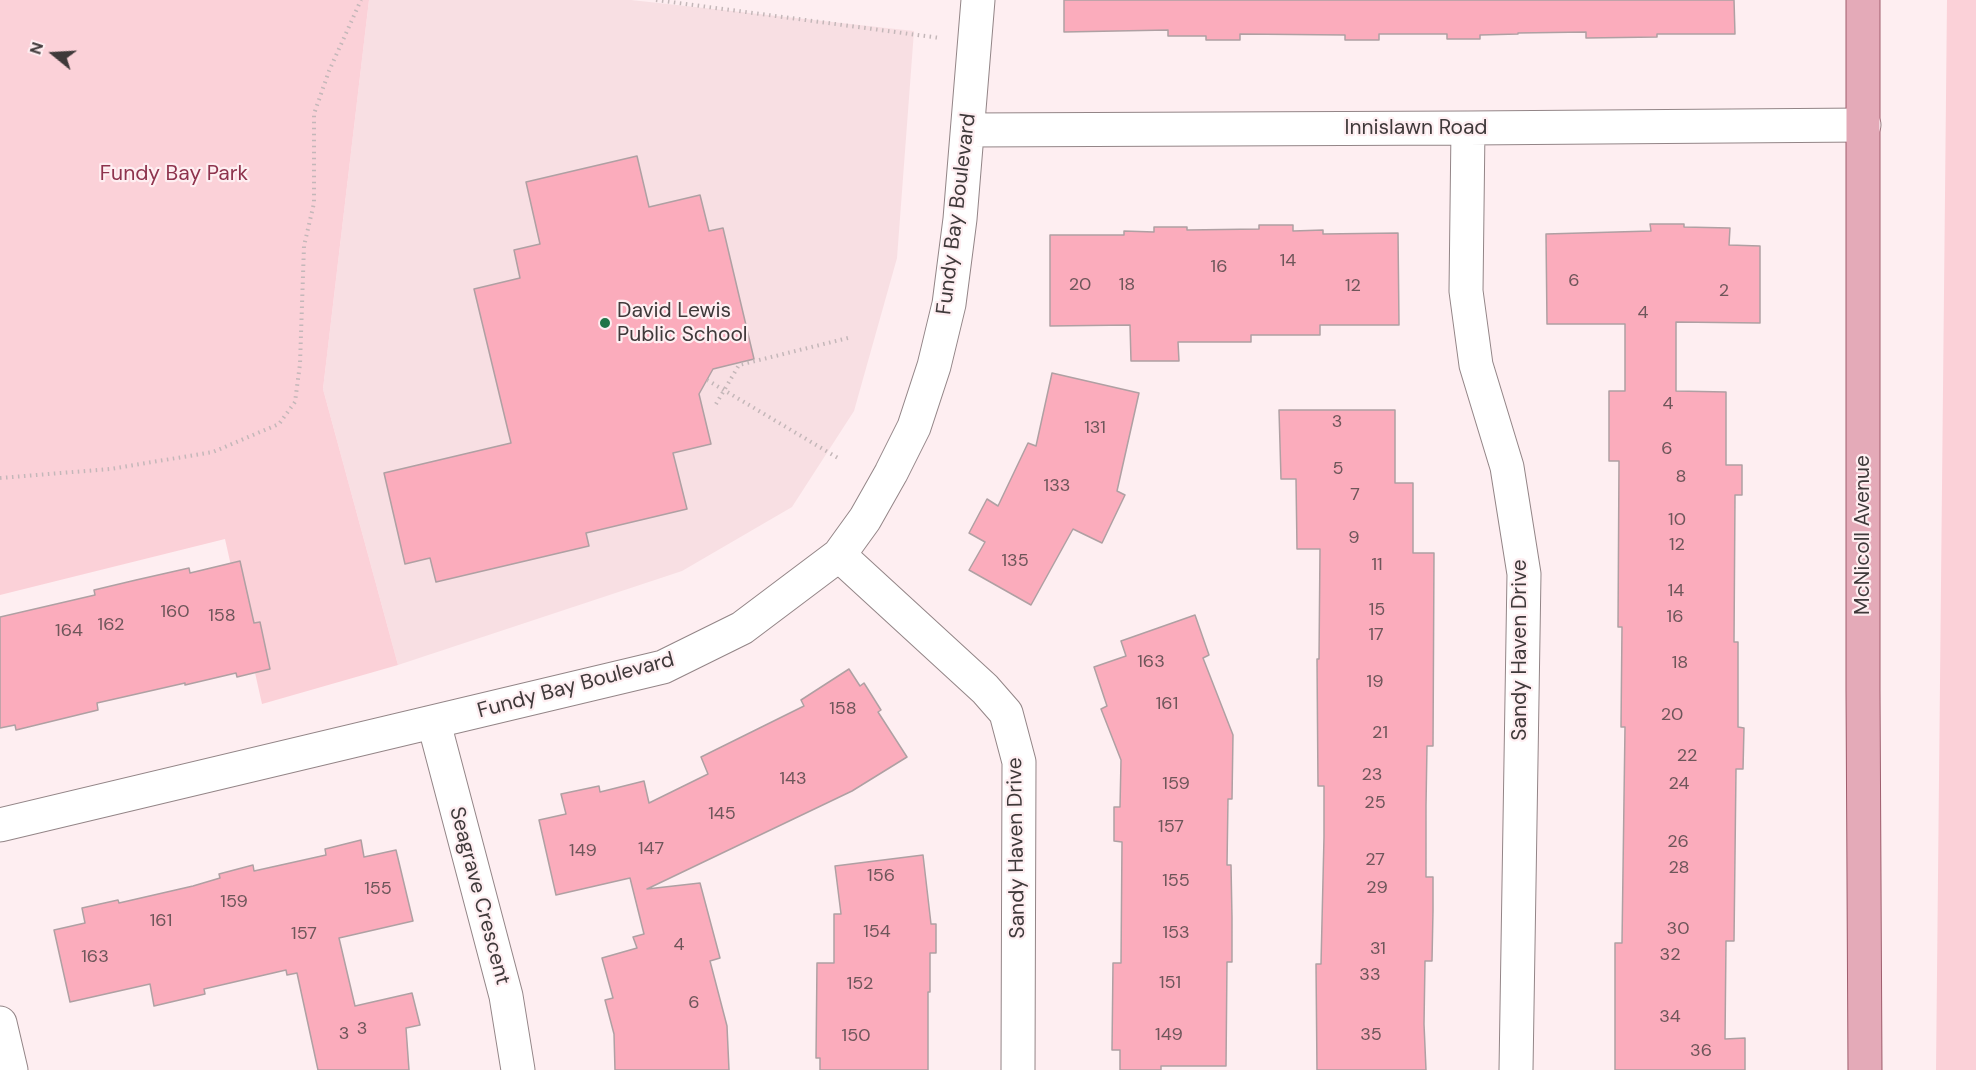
<!DOCTYPE html>
<html>
<head>
<meta charset="utf-8">
<style>
	body { margin:0 }
	#map { position:relative; width:1976px; height:1070px; overflow:hidden; background:#feeef1; font-family:"DM Sans",sans-serif }
	canvas { display:block }
	.north { position:absolute; left:24px; top:24px; width:60px; height:60px; -webkit-text-stroke:4px #feeef1; paint-order:stroke; rotate:288deg; font-size:16px; font-weight:700; line-height:24px; text-align:center; color:#3f393a }
	.north::after { content:''; display:block; margin:auto; width:21px; height:27px; background:#3f393a; clip-path:polygon(50% 0,100% 100%,50% 72%,0 100%) }
</style>
</head>
<body>
<div id="map">
<canvas width="1976" height="1070"></canvas>
<div class="north">N</div>
</div>
<script>
const c = document.querySelector('canvas').getContext('2d');
c.lineJoin = 'round';
function fillPath(path, color) {
  c.fillStyle = color;
  c.fill(path, 'evenodd');
}
function poly(rows) {
  const path = new Path2D();
  for (const r of rows) {
    path.moveTo(r[0], r[1]);
    for (let i = 2; i < r.length; i += 2) path.lineTo(r[i], r[i + 1]);
  }
  return path;
}
function stroke(path, color, width, dash) {
  c.strokeStyle = color;
  c.lineWidth = width;
  c.lineCap = dash ? 'butt' : 'round';
  c.setLineDash(dash || []);
  c.stroke(path);
}
function label(font, color, halo, rows, align = 'center') {
  c.font = font + ' "DM Sans",sans-serif';
  c.lineWidth = 4.5;
  c.setLineDash([]);
  c.textBaseline = 'middle';
  c.strokeStyle = halo;
  c.fillStyle = color;
  for (const [text, x, y, turn = 0] of rows) {
    c.save();
    c.translate(x, y);
    c.rotate((+turn || 0) * Math.PI / 180);
    c.textAlign = isNaN(turn) ? turn : align;
    if (halo) c.strokeText(text, 0, 0);
    c.fillText(text, 0, 0);
    c.restore();
  }
}
fillPath(poly([
	[369,0,631,0,914,31,897,258,854,411,792,507,682,571,398,665,323,389]
]), '#f8dfe3');
fillPath(poly([
	[0,0,369,0,323,389,398,665,262,704,225,539,0,595],
	[1947,0,1976,0,1976,1070,1936,1070]
]), '#fbd1d8');
const building = poly([
	[1064,0,1734,0,1735,34,1657,34,1657,37,1586,38,1586,32,1518,33,1518,34,1480,35,1480,39,1447,39,1447,34,1379,34,1379,40,1345,40,1345,35,1240,34,1240,40,1206,40,1206,36,1168,36,1168,30,1064,32,1064,0],
	[637,156,649,207,700,195,709,231,723,228,754,359,713,369,699,394,711,444,673,453,687,509,586,533,589,546,436,582,430,558,405,564,384,473,511,443,474,289,520,278,514,250,540,244,526,182,637,156],
	[1650,224,1684,224,1684,227,1730,228,1729,245,1760,246,1760,323,1676,322,1676,391,1726,392,1726,465,1742,465,1742,495,1735,495,1734,642,1738,642,1738,727,1744,728,1743,769,1736,769,1734,941,1726,941,1725,1039,1745,1038,1745,1070,1615,1070,1615,943,1622,943,1625,727,1621,727,1622,627,1618,627,1619,461,1609,461,1609,391,1625,391,1625,324,1547,324,1546,234,1651,231,1650,224],
	[1259,225,1293,225,1293,231,1323,230,1323,234,1398,233,1399,325,1320,325,1320,335,1251,335,1251,342,1178,342,1179,361,1131,361,1130,325,1050,326,1050,235,1124,235,1124,231,1154,232,1154,227,1187,227,1187,230,1259,229,1259,225],
	[1052,373,1139,393,1117,491,1125,495,1102,543,1073,529,1031,605,969,570,985,542,969,533,987,499,998,506,1028,443,1036,446,1052,373],
	[1279,410,1395,410,1395,483,1413,483,1413,553,1434,553,1433,746,1427,746,1426,805,1426,877,1433,877,1433,911,1432,961,1425,961,1424,1024,1426,1070,1317,1070,1316,964,1321,964,1324,837,1324,786,1318,786,1317,659,1319,659,1320,549,1297,549,1296,479,1281,479,1279,410],
	[240,561,254,623,260,622,270,669,237,677,236,673,185,685,185,683,97,703,98,710,16,730,15,725,0,728,0,617,95,595,94,590,136,580,189,568,190,573,240,561],
	[1195,615,1209,655,1203,658,1233,735,1232,799,1228,799,1227,865,1231,865,1232,918,1232,962,1227,962,1226,1066,1161,1066,1161,1070,1120,1070,1120,1050,1112,1050,1113,963,1121,963,1122,842,1114,841,1114,807,1120,807,1121,760,1101,709,1107,706,1094,667,1126,656,1121,641,1195,615],
	[849,669,860,686,864,683,881,710,878,712,907,757,852,791,647,889,700,883,720,958,710,961,727,1026,729,1070,615,1070,614,1034,605,1000,613,998,602,958,637,948,633,937,644,934,630,878,556,895,539,820,566,814,561,794,599,786,600,792,644,781,649,803,708,774,701,757,804,706,801,700,849,669],
	[361,840,364,857,396,850,413,921,339,938,355,1006,412,993,420,1025,406,1028,409,1070,318,1070,297,973,287,975,286,970,204,989,205,994,154,1006,150,984,70,1002,54,930,85,923,82,908,118,900,119,903,193,886,220,878,219,874,253,865,254,871,326,855,325,849,361,840],
	[923,855,931,924,936,924,936,953,930,953,930,992,928,992,928,1070,820,1070,820,1058,816,1058,817,963,834,963,834,914,841,914,835,866,923,855]
]);
fillPath(building, '#fbacbc');
stroke(building, '#afa0a3', 1.5);
const minor = poly([
	[1468,128,1466,291,1476,365,1507,467,1524,574,1516,1070],
	[968,130,1468,128,1864,125],
	[839,555,985,689,1006,713,1019,762,1018,1070],
	[434,723,506,996,518,1070],
	[0,825,663,667,742,628,839,555,865,519,891,473,914,427,934,366,949,304,960,219,978,0],
	[0,1023,11,1070]
]);
const major = poly([
	[1863,0,1863,690,1865,1070]
]);
stroke(minor, '#938587', 35);
stroke(major, '#9f5d6d', 35);
stroke(poly([
	[656,0,940,38],
	[707,380,838,458],
	[716,404,739,365,852,337],
	[0,478,110,469,213,452,279,424,295,402,300,364,304,246,314,203,314,114,329,71,361,0]
]), '#c4b7b9', 4, [1.5, 4.5]);
stroke(minor, '#fff', 33);
stroke(major, '#e4aab8', 33);
for (const [x, y, r, color] of [
	[605,323,6,"#207548"]
]) {
  const dot = new Path2D();
  dot.arc(x, y, r, 0, 2 * Math.PI);
  c.fillStyle = color;
  c.fill(dot);
  stroke(dot, '#feeef1', 2);
}
label('18px', '#6e565a', null, [
	["14",1288,261],
	["16",1219,267],
	["6",1574,281],
	["20",1080,285],
	["18",1127,285],
	["12",1353,286],
	["2",1724,291],
	["4",1643,313],
	["4",1668,404],
	["3",1337,422],
	["131",1095,428],
	["6",1667,449],
	["5",1338,469],
	["8",1681,477],
	["133",1057,486],
	["7",1355,495],
	["10",1677,520],
	["9",1354,538],
	["12",1677,545],
	["135",1015,561],
	["11",1377,565],
	["14",1676,591],
	["15",1377,610],
	["160",175,612],
	["158",222,616],
	["16",1675,617],
	["162",111,625],
	["164",69,631],
	["17",1376,635],
	["163",1151,662],
	["18",1680,663],
	["19",1375,682],
	["161",1167,704],
	["158",843,709],
	["20",1672,715],
	["21",1380,733],
	["22",1687,756],
	["23",1372,775],
	["143",793,779],
	["159",1176,784],
	["24",1679,784],
	["25",1375,803],
	["145",722,814],
	["157",1171,827],
	["26",1678,842],
	["147",651,849],
	["149",583,851],
	["27",1375,860],
	["28",1679,868],
	["156",881,876],
	["155",1176,881],
	["29",1377,888],
	["155",378,889],
	["159",234,902],
	["161",161,921],
	["30",1678,929],
	["154",877,932],
	["153",1176,933],
	["157",304,934],
	["4",679,945],
	["31",1378,949],
	["32",1670,955],
	["163",95,957],
	["33",1370,975],
	["151",1170,983],
	["152",860,984],
	["6",694,1003],
	["34",1670,1017],
	["3",362,1029],
	["3",344,1034],
	["149",1169,1035],
	["35",1371,1035],
	["150",856,1036],
	["36",1701,1051]
]);
label('21px', '#3f393a', '#feeef1', [
	["Innislawn Road",1416,128],
	["Fundy Bay Boulevard",957,214,-83],
	["McNicoll Avenue",1863,535,-90],
	["Sandy Haven Drive",1520,650,-90],
	["Fundy Bay Boulevard",576,686,-15],
	["Sandy Haven Drive",1017,848,-91],
	["Seagrave Crescent",479,896,75]
]);
label('21px', '#8e334d', '#feeef1', [
	["Fundy Bay Park",174,174]
]);
label('21px', '#3f393a', '#feeef1', [
	["David Lewis",617,311],
	["Public School",617,335]
], 'left');
</script>
</body>
</html>
